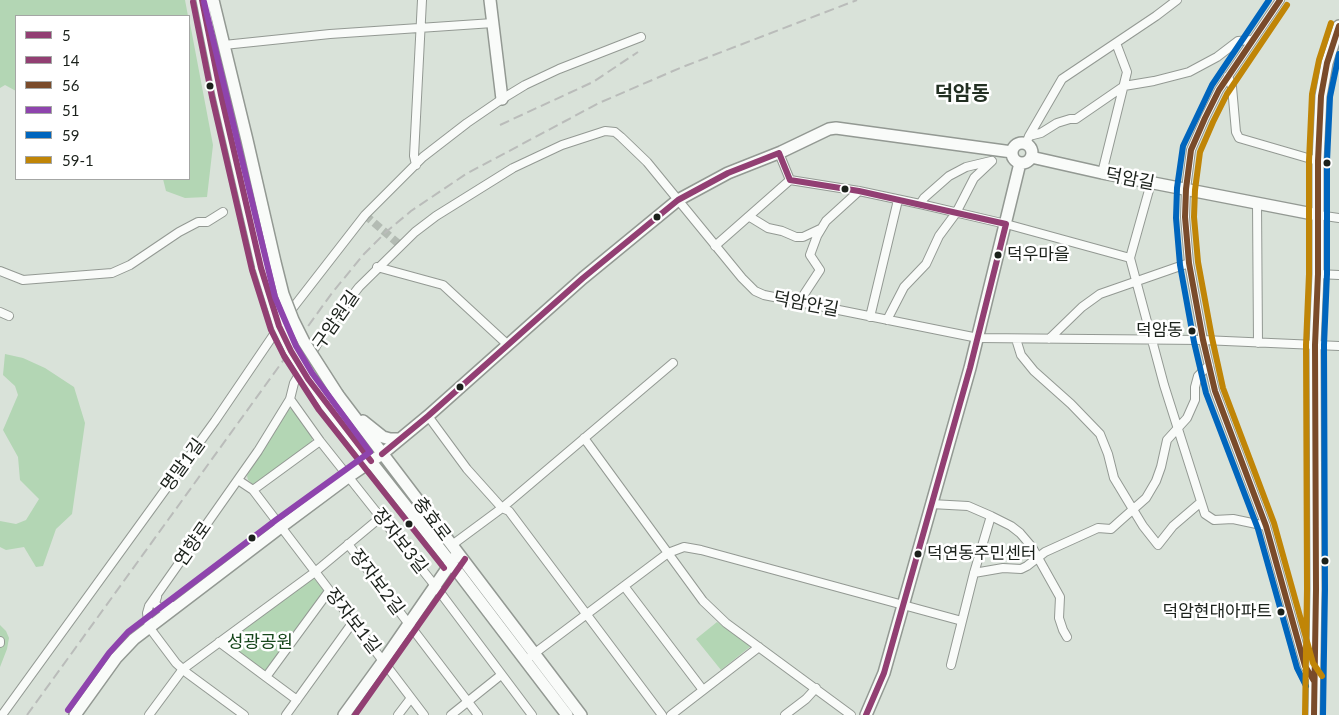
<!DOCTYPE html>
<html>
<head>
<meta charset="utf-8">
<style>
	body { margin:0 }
	#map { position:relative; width:1339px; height:715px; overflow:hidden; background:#d9e2d9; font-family:Lato,sans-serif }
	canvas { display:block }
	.legend { position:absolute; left:15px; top:15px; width:175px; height:165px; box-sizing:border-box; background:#fff; border:1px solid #a4a6a4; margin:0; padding:6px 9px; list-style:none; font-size:15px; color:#1b211b }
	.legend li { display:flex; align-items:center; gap:10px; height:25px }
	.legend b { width:25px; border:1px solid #a4a6a4 }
</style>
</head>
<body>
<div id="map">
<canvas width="1339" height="715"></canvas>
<ul class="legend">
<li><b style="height:6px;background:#923f73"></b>5</li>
<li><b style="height:6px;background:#923f73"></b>14</li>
<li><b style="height:6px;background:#7a4b2a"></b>56</li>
<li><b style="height:6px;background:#8e44ad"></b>51</li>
<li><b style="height:6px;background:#0065bd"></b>59</li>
<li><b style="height:6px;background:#c08507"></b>59-1</li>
</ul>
</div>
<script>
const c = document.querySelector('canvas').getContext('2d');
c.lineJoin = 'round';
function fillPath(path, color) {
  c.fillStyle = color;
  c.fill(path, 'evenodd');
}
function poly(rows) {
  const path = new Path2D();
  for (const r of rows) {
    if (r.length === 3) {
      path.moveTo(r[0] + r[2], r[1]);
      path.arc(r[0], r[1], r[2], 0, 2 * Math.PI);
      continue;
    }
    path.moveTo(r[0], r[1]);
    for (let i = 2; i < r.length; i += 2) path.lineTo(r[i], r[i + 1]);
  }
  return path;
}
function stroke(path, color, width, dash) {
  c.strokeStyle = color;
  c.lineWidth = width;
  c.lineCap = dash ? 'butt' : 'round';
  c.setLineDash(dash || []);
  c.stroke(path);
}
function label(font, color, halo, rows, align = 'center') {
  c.font = font + ' Lato,"Noto Sans KR",sans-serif';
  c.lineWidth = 5;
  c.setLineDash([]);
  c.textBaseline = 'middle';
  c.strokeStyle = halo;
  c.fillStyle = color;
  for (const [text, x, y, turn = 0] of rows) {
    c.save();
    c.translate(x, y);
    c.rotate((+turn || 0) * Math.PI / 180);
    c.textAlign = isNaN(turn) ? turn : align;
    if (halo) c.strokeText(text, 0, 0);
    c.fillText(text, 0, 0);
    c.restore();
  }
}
fillPath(poly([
	[0,0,185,0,188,16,16,16,16,91,5,85,0,88],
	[189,18,213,145,207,197,185,198,166,191,163,179,189,179],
	[5,354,23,358,45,368,74,387,85,423,72,514,56,529,43,566,36,567,24,547,6,550,0,547,0,521,16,524,26,520,39,499,20,480,18,457,3,430,18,395,15,386,3,375],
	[290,409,293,410,312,436,312,444,255,486,248,480,247,476,249,472,285,411],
	[312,576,325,592,265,674,223,642],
	[717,622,751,646,721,670,696,639],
	[0,625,6,631,9,638,7,649,0,667]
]), '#b3d6b4');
stroke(poly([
	[365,215,400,245]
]), '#b3bbb3', 8, [8, 4]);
const street = poly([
	[1280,0,1219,90,1205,118,1191,150,1186,189,1185,217,1189,263,1203,340,1215,391,1266,526,1305,666,1314,680],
	[224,45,330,34,493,23],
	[1228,76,1232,87,1236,132,1239,138,1318,161],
	[1029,136,1062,79,1156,16,1177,0],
	[1026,144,1029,136,1041,133,1057,123,1070,119,1076,119,1124,86,1154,81,1189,72,1217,57,1238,41,1251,40],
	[779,153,790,180,859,191,920,204,1006,224,1130,258],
	[416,165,414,156,422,0],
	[1102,173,1127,72,1116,43],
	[1151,183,1130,258,1164,385,1205,514,1214,520,1233,519,1266,526],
	[1257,203,1258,343],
	[920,204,924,198,949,176,966,167,991,161],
	[1318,215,1339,218],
	[750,217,768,228,782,231,796,237,803,237,820,229],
	[715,246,790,180],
	[377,267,443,285,508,345],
	[0,271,23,280,112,273,130,265,179,232,198,222,207,222,223,212],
	[1318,274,1339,275],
	[799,302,820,270,810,255,817,236,826,221,859,191],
	[0,312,9,316],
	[870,317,898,200],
	[887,320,904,287,926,264,939,236,956,213,974,178,992,161],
	[1016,339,1021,355,1034,371,1071,404,1100,434,1108,454,1114,478,1143,526,1158,545,1173,526,1201,502],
	[1049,339,1082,307,1100,294,1189,263],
	[290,399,320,441,436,587,532,715],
	[428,416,467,469,502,508,673,363],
	[584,438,703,601,726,623,851,715],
	[320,441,253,490,424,715],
	[238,480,253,490],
	[931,504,968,506,991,516,974,573,951,665],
	[991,516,1011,526,1020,533,1032,547,1060,597,1059,618,1063,630,1067,637],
	[348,544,478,715],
	[452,545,502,508,509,511,662,715],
	[974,573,1003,568,1021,569,1027,566,1045,552,1098,528,1111,529,1121,520,1146,498,1156,481,1161,467,1167,440,1187,418,1195,400,1195,387,1198,376,1209,365],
	[624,586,703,690],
	[157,597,155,603,159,608,173,606],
	[0,641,0,643],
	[219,642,266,677,329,591],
	[531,656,668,553,684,547,701,550,962,621],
	[266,677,297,700],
	[2,715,215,421,285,318,365,215,423,157,467,123,502,99,525,85,559,69,641,37],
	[149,715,183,669,315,572,381,517],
	[244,715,187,673,176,663,149,627,147,613,149,606,258,451,290,399,294,383,325,331,359,287,415,232,436,216,513,168,562,145,605,131,615,132,621,137,647,162,742,278,755,291,764,295,978,338,1203,340,1339,346],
	[286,715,353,622],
	[398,715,411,698],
	[451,715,501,675],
	[671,715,759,647],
	[785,715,806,699,816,688]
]);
const secondary = poly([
	[202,0,221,95,261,268],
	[213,0,247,140,275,262],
	[490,0,502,99],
	[1022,153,10],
	[1031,157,1102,173,1318,215],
	[338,395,581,715],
	[326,405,451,563,567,715],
	[363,421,383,437,390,439,400,439],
	[75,715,116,658,134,639,281,527,348,477,382,454,428,416,583,278,678,200,728,173,781,152,829,129,836,128,1012,152],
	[344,715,384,660,455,557],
	[866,715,884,673,970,368,1020,163],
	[1314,715,1316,589,1315,345,1318,274,1318,161,1321,96,1327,63,1339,26]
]);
stroke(street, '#939993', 10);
stroke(secondary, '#939993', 14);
stroke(street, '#f9fbf9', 8);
stroke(secondary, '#f9fbf9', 11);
stroke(poly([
	[500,125,593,82,638,52],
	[27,715,332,293,364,254,386,232,411,211,466,174,599,103,680,68,857,0]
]), '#babcba', 2, [10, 5]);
const secondaryBridge = poly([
	[275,262,283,294,293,320,304,342,338,395],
	[261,268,279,326,291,351,308,379,326,405]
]);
stroke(secondaryBridge, '#939993', 14, []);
stroke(secondaryBridge, '#f9fbf9', 11);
stroke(poly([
	[202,0,221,95,261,268,279,326,291,351,308,379,371,461],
	[779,153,790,180,859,191,1006,224],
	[382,454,428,416,583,278,678,200,728,173,779,153],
	[866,715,884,673,970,368,1006,224]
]), '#923f73', 6);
stroke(poly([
	[193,2,212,97,252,270,271,330,284,356,319,410,444,568],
	[355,715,465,559]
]), '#923f73', 6);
stroke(poly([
	[1280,0,1219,90,1205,118,1191,150,1186,189,1185,217,1189,263,1203,340,1215,391,1266,526,1305,666,1314,681],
	[1314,715,1316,589,1315,345,1318,274,1318,161,1321,96,1327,63,1339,26]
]), '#7a4b2a', 6);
stroke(poly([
	[68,710,109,653,128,632,276,520,370,452,312,373,296,346,275,297,204,2]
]), '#8e44ad', 6);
stroke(poly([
	[1269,0,1212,85,1183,146,1177,188,1176,218,1180,265,1194,342,1206,393,1258,529,1297,668,1306,686],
	[1323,715,1325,589,1324,345,1327,274,1327,161,1330,97,1339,54]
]), '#0065bd', 6);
stroke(poly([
	[1287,5,1227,94,1213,122,1200,152,1195,190,1194,217,1198,262,1212,338,1223,388,1274,523,1313,663,1322,676],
	[1305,715,1307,589,1306,345,1309,274,1309,161,1312,94,1319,60,1331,23]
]), '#c08507', 6);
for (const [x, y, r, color] of [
	[210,86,4.5,"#1b211b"],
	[1327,163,4.5,"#1b211b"],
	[845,189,4.5,"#1b211b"],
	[657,217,4.5,"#1b211b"],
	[998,255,4.5,"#1b211b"],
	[1192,331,4.5,"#1b211b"],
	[460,387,4.5,"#1b211b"],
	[409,524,4.5,"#1b211b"],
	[252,538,4.5,"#1b211b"],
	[918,554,4.5,"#1b211b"],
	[1325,561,4.5,"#1b211b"],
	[1281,612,4.5,"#1b211b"]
]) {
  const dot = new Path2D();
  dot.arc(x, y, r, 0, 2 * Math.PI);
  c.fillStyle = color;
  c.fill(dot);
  stroke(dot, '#fff', 2);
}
label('17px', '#1b211b', '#fff', [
	["덕우마을",1007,255],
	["덕암동",1183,331,"right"],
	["덕연동주민센터",927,554],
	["덕암현대아파트",1272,612,"right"]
], 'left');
label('18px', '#1b211b', '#fff', [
	["덕암길",1130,179,11],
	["덕암안길",806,304,11],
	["구암원길",336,320,-55],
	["명말1길",183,465,-54],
	["충효로",432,519,53],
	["장자보3길",400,541,52],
	["연향로",193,544,-55],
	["장자보2길",377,582,53],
	["장자보1길",353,621,52]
]);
label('18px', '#17471c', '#fff', [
	["성광공원",260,642]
]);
label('bold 20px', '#222f22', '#fff', [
	["덕암동",962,94]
]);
</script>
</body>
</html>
